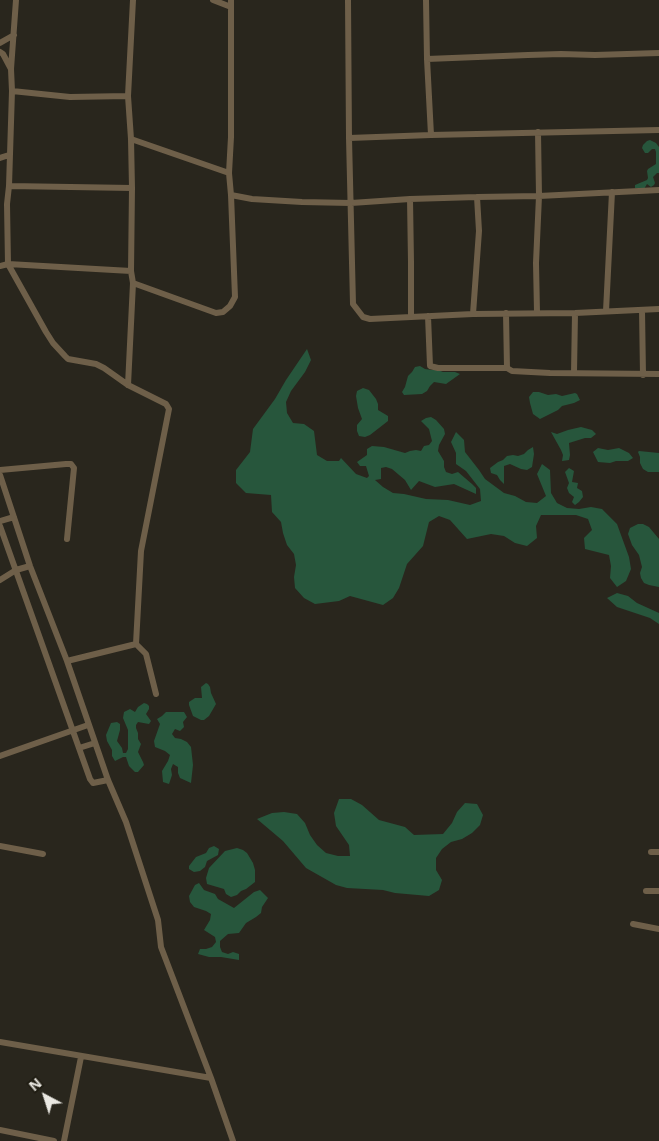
<!DOCTYPE html>
<html>
<head>
<meta charset="utf-8">
<style>
	body { margin:0 }
	#map { position:relative; width:659px; height:1141px; overflow:hidden; background:#29261d; font-family:"Open Sans",sans-serif }
	canvas { display:block }
	.north { position:absolute; left:20px; top:1071px; width:50px; height:50px; -webkit-text-stroke:4px #201d13; paint-order:stroke; rotate:320deg; font-size:14px; font-weight:700; line-height:20px; text-align:center; color:#eae8e2 }
	.north::after { content:''; display:block; margin:auto; width:18px; height:22px; background:#eae8e2; clip-path:polygon(50% 0,100% 100%,50% 72%,0 100%) }
</style>
</head>
<body>
<div id="map">
<canvas width="659" height="1141"></canvas>
<div class="north">N</div>
</div>
<script>
const c = document.querySelector('canvas').getContext('2d');
c.lineJoin = 'round';
function fillPath(path, color) {
  c.fillStyle = color;
  c.fill(path, 'evenodd');
}
function poly(rows) {
  const path = new Path2D();
  for (const r of rows) {
    path.moveTo(r[0], r[1]);
    for (let i = 2; i < r.length; i += 2) path.lineTo(r[i], r[i + 1]);
  }
  return path;
}
function stroke(path, color, width, dash) {
  c.strokeStyle = color;
  c.lineWidth = width;
  c.lineCap = dash ? 'butt' : 'round';
  c.setLineDash(dash || []);
  c.stroke(path);
}
fillPath(poly([
	[650,140,656,143,659,147,659,173,657,173,653,177,655,183,654,185,651,187,647,184,644,189,635,188,635,185,647,180,648,178,647,171,648,169,656,164,656,152,655,149,652,149,648,153,645,153,642,148,643,145,647,141],
	[307,349,311,360,305,372,291,391,286,402,287,413,293,423,304,424,314,431,317,455,327,461,339,461,341,458,356,474,367,478,369,476,366,466,360,466,357,462,367,455,367,449,372,446,384,447,405,453,410,451,416,450,421,451,424,446,429,445,432,441,429,429,421,421,426,418,431,417,436,420,444,429,445,434,439,445,438,451,444,461,444,467,446,472,452,474,458,472,472,484,476,488,476,494,454,484,435,487,419,481,411,490,405,480,392,469,386,467,381,468,381,479,375,480,383,487,393,493,404,494,426,499,448,500,470,505,481,501,480,489,466,471,456,464,456,453,451,442,456,432,464,440,465,452,479,470,485,479,504,493,515,496,526,502,537,503,546,496,537,474,542,464,550,470,551,493,557,503,567,508,579,509,591,507,602,509,617,524,629,557,631,569,626,581,617,587,610,578,611,566,609,555,585,549,584,538,592,530,588,519,576,515,541,515,536,526,537,538,527,546,515,543,504,536,491,534,467,539,450,520,439,516,429,522,423,546,407,564,399,588,393,598,383,605,350,596,339,601,315,604,304,598,295,588,294,577,296,565,294,554,287,545,283,533,281,522,272,512,271,495,246,493,236,483,236,470,250,452,253,429,275,399,286,380],
	[420,366,425,369,432,370,438,370,443,372,455,372,460,374,446,384,434,382,430,386,427,391,422,394,404,395,402,392,405,387,408,376,412,372,415,367],
	[363,388,369,390,376,399,378,404,378,410,388,416,388,421,370,435,365,437,359,436,357,431,357,425,362,419,358,408,356,396,357,391],
	[533,392,539,392,548,395,556,394,562,396,575,393,577,394,580,400,574,403,562,406,558,410,540,419,533,414,530,403,529,397],
	[581,427,592,430,596,434,591,438,585,438,569,443,570,455,569,460,562,461,563,455,561,450,551,432,557,434,568,430],
	[533,447,534,454,532,467,527,470,521,469,510,464,504,466,504,484,500,480,497,475,491,473,490,468,498,462,503,460,507,456,513,455,518,456,524,454,528,450],
	[598,448,608,450,619,448,629,453,633,458,628,461,616,461,610,463,598,462,593,452],
	[639,451,659,453,659,472,648,472,643,469,640,463,640,457,638,452],
	[569,468,574,471,572,482,578,483,577,488,582,491,583,497,579,502,575,505,572,502,574,497,569,493,567,488,569,483,565,472],
	[638,524,643,524,649,527,659,539,659,587,649,585,644,583,641,578,640,573,642,567,639,555,632,545,628,534,630,528],
	[617,593,628,596,637,603,659,613,659,624,650,618,617,607,607,598],
	[206,683,208,684,210,687,211,693,216,704,209,716,204,720,201,720,193,716,189,705,189,702,195,698,202,698,201,687],
	[144,703,147,704,149,706,149,709,146,714,151,721,149,724,138,722,136,725,136,728,138,733,138,739,141,744,138,752,143,762,144,765,138,772,135,772,129,766,126,757,123,757,115,761,112,756,112,750,107,741,106,735,111,723,117,722,120,724,120,730,117,741,122,748,123,753,126,753,128,749,128,730,123,718,124,712,130,709,135,712,138,707],
	[166,712,184,712,187,717,183,722,184,727,180,731,175,729,172,734,175,738,181,739,187,742,191,747,193,765,191,783,180,778,178,773,178,767,173,764,171,769,172,775,169,784,163,782,162,771,168,761,170,755,165,751,155,747,154,741,160,724,157,719,162,716],
	[339,799,351,799,362,805,379,820,405,827,414,835,443,834,452,823,457,812,465,803,477,804,483,815,480,825,472,833,462,839,451,842,442,849,436,858,436,870,442,880,439,890,429,896,395,893,383,890,347,888,336,885,306,868,283,841,257,819,272,813,284,812,297,814,305,823,310,835,317,845,326,853,338,856,350,856,349,845,336,826,334,813],
	[214,846,219,849,218,855,207,861,205,867,200,871,194,872,189,869,189,866,196,857,206,853,209,848],
	[237,848,243,850,247,853,253,863,255,870,255,882,246,889,241,891,237,895,231,897,226,894,224,889,207,884,206,878,209,868,225,851],
	[199,883,204,890,215,894,218,899,234,908,254,892,260,890,268,898,262,907,261,913,256,917,246,923,239,933,228,934,220,941,220,947,222,952,228,954,233,952,239,954,239,960,221,957,209,957,198,954,200,949,206,949,212,947,216,942,215,937,204,930,210,920,211,914,206,911,194,907,190,902,189,896,195,885]
]), '#27563c');
stroke(poly([
	[16,0,11,69,12,91,9,186,7,204,8,264,46,332,53,343,65,356,68,359,96,364,104,368,128,385,166,404,169,409,141,551,136,644,67,661],
	[213,0,231,7],
	[348,0,349,138,353,304,363,317,370,319,473,314,575,313,659,309],
	[426,0,427,59,431,135],
	[0,43,14,35],
	[0,52,3,54,11,69],
	[427,59,528,55,561,54,595,55,659,53],
	[12,91,70,97,128,96],
	[349,138,431,135,659,130],
	[131,139,229,173],
	[0,158,9,155],
	[9,186,132,188],
	[231,195,252,199,302,202,351,203,410,199,477,197,539,196,659,190],
	[410,199,411,262,411,317],
	[0,266,8,264,131,271],
	[133,283,216,313,223,312,230,306,235,297,231,195,229,173,231,137,231,0],
	[642,310,643,375],
	[606,311,612,192],
	[537,312,536,263,539,196,538,132],
	[506,313,507,368],
	[473,314,479,231,477,197],
	[428,316,430,366,438,368,507,368,512,371,550,373,659,374],
	[574,373,575,313],
	[128,385,133,283,131,271,132,188,131,139,128,96,133,0],
	[0,470,66,464,71,464,74,468,67,539],
	[0,475,30,566,67,661,108,780,126,822,158,920,161,947,211,1078,233,1141],
	[0,521,14,517],
	[0,526,90,779,93,783,108,780],
	[0,580,16,570,30,566],
	[136,644,146,654,156,694],
	[79,748,95,743],
	[0,756,88,725],
	[0,846,43,854],
	[651,852,659,852],
	[646,891,659,891],
	[633,924,659,929],
	[0,1042,211,1078],
	[0,1130,54,1141],
	[64,1141,81,1057]
]), '#6e5f49', 6);
</script>
</body>
</html>
